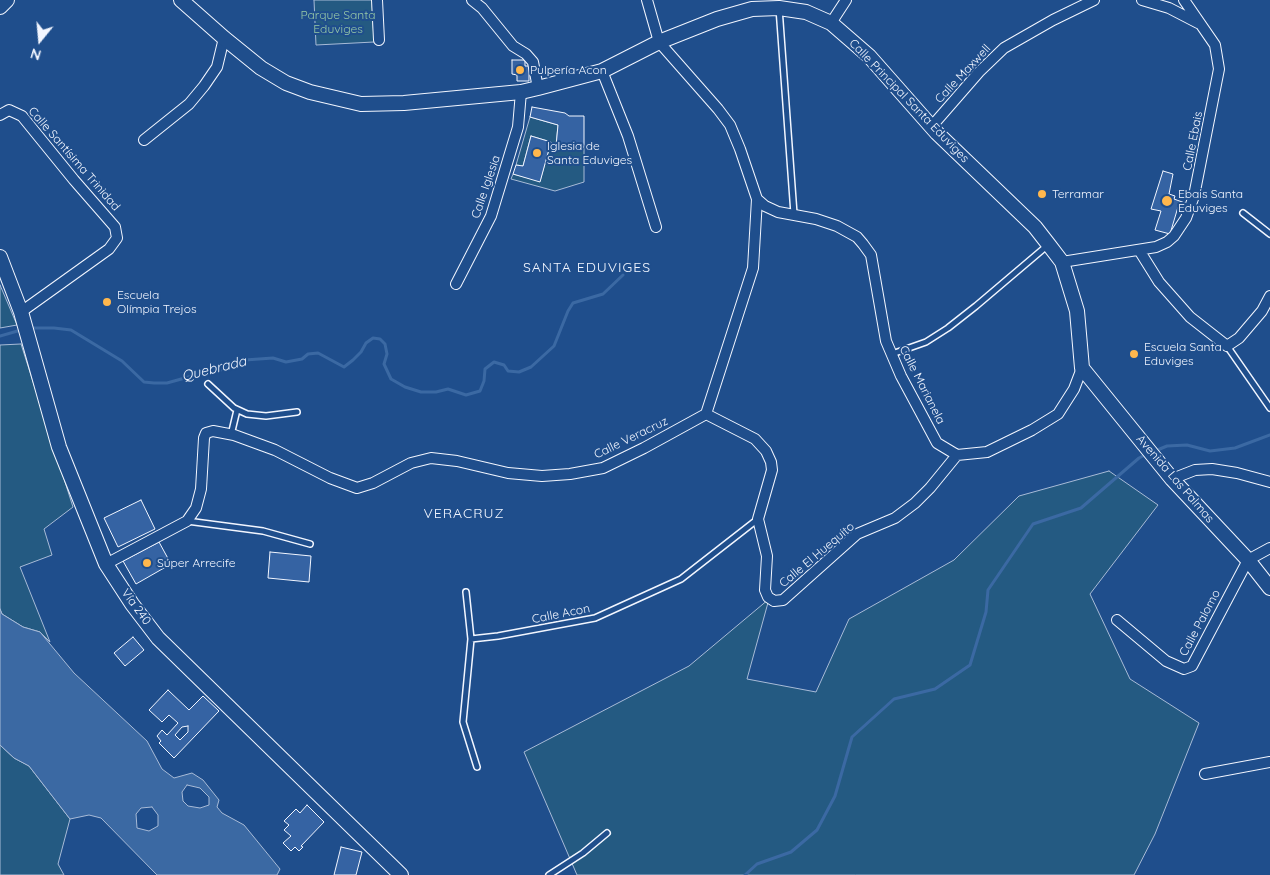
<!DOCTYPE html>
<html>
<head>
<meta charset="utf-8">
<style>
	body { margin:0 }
	#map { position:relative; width:1270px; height:875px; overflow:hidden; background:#1f4e8c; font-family:Quicksand,sans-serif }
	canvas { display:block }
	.north { position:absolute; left:15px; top:15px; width:50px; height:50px; -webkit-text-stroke:4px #1f4e8c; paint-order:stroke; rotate:197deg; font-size:14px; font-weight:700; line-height:20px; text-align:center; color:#f2f6ff }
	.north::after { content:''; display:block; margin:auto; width:18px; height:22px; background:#f2f6ff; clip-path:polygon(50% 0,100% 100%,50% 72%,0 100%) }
</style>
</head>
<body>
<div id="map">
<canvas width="1270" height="875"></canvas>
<div class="north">N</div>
</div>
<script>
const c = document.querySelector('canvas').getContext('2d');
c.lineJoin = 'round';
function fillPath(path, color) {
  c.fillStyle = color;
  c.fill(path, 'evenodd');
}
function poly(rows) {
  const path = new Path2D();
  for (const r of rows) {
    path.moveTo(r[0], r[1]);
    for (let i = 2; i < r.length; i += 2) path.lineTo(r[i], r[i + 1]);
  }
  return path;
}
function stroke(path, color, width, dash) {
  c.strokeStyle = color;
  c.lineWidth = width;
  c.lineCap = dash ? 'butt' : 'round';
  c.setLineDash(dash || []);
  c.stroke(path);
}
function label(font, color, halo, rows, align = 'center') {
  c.font = font + ' Quicksand,sans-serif';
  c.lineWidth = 4;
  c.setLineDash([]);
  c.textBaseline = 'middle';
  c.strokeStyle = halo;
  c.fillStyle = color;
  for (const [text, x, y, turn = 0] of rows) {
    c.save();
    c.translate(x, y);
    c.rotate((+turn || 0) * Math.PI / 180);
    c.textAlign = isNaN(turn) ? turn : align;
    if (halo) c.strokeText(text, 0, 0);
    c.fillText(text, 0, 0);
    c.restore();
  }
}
const green = poly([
	[314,0,372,0,374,42,316,45,314,0],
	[530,117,558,125,556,146,584,147,584,182,555,191,511,179,513,174,540,181,551,142,531,136,523,166,516,165,530,117],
	[0,285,17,325,0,328,0,285],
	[21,344,73,507,44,529,52,555,20,567,50,642,40,632,23,627,2,614,0,609,0,345,21,344],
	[1109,471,1158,505,1090,594,1130,679,1199,723,1155,834,1134,875,577,875,524,752,689,666,769,599,747,679,816,692,849,619,954,560,1019,496,1109,471],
	[0,745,14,758,29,766,70,819,58,864,64,875,0,875,0,745]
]);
fillPath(green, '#245a82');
stroke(green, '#a8bbd7', 1);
const water = poly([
	[0,609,2,614,23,627,40,632,74,673,147,741,162,769,174,778,192,773,203,780,219,800,217,807,222,813,244,825,280,869,277,875,157,875,101,818,89,815,70,819,29,766,14,758,0,745,0,609],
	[187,785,200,788,209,797,209,805,200,808,188,806,183,801,182,792,187,785],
	[152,807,158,815,158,826,149,831,137,828,136,814,141,808,152,807]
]);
fillPath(water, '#3b69a3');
stroke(water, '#a8bbd7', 1);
stroke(poly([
	[30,328,54,328,71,330,122,361,144,382,154,383,167,383,192,376,218,371,245,360,273,358,286,362,302,359,308,354,318,353,344,367,353,360,361,352,366,343,373,338,380,339,385,344,387,354,384,364,391,379,405,387,421,392,436,392,448,389,466,395,480,391,484,381,485,369,494,362,504,365,508,371,519,372,531,367,554,346,568,311,573,303,603,294,623,275],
	[0,336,21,330],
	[1155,451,1167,446,1187,445,1210,451,1235,448,1270,435],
	[745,875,757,864,791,852,817,830,835,796,852,737,894,699,935,689,970,665,986,612,988,590,1033,524,1081,508,1139,458,1147,454]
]), '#3b69a3', 3);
const building = poly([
	[512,60,525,60,525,66,529,66,529,81,517,81,517,75,512,74,512,60],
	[532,107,565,113,569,116,584,116,584,147,556,146,558,125,530,117,532,107],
	[531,136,551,142,540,182,513,174,516,165,523,166,531,136],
	[1163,171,1173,174,1169,194,1175,196,1174,199,1185,203,1183,209,1178,207,1170,234,1155,230,1161,211,1151,209,1163,171],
	[141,500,155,529,118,547,104,518,141,500],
	[159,542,171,564,136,584,123,561,159,542],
	[270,552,311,556,309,582,268,578,270,552],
	[133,637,144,650,125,666,114,653,133,637],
	[168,690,189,710,203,696,219,711,174,758,159,743,161,741,157,736,162,730,167,735,178,723,169,715,162,722,149,710,168,690],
	[188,726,188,732,180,740,175,735,182,727,188,726],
	[307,805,324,822,301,846,303,847,299,851,295,847,291,851,283,843,291,836,284,830,289,825,284,821,296,809,300,813,307,805],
	[341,847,362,852,356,875,334,875,341,847]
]);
fillPath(building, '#3563a3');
stroke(building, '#f2f6ff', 1);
const lane = poly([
	[779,8,794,214],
	[1243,213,1270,234],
	[1227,346,1270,408],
	[892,354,926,342,948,328,976,306,1048,245],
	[208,384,234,408,247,414,266,416,297,412],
	[231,435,237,410],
	[187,521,263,531,310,544],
	[466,592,471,639],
	[477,767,463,722,471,639,498,636,595,618,681,579,758,519],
	[549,875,583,853,607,833]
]);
const street = poly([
	[377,0,379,40],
	[472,0,482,8,513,46,526,54,533,62,538,88],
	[1142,0,1169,8,1198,23],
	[831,23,846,0],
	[602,71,628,136,656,227],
	[0,115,9,110,22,116,74,180,115,227,117,238,109,249,21,312],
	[932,126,979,72,1004,48,1053,20,1094,0],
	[144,140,189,104,204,86,217,67,224,38],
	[757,199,765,206,778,212,816,219,837,226,857,237,863,244,871,255,886,341,901,376,937,443,957,455,987,452,1032,430,1058,414,1074,389,1082,368],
	[1139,250,1159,282,1190,317,1227,346,1239,338,1262,311,1270,296],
	[1062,262,1156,247,1167,242,1174,236,1186,218,1194,196,1219,69,1215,45,1184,0],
	[456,284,491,216,518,127,521,92],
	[706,414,755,439,766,451,771,462,772,470,758,519,767,556,765,590,768,597,774,601,783,600,857,534,895,518,915,503,930,488,957,455],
	[1172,479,1195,470,1212,469,1237,473,1270,482],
	[106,564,187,521,196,508,201,489,204,438,206,433,213,431,234,435,275,450,330,478,357,488,373,483,411,463,431,458,457,461,508,473,542,476,570,474,603,468,644,448,706,414,753,268,757,199,740,149,730,125,718,109,659,42,647,0],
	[1117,620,1166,661,1184,669,1192,666,1248,560,1270,548],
	[1205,774,1270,762]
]);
const secondary = poly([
	[181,0,224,38,261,68,286,83,310,92,361,104,404,103,521,92,538,88,602,71,659,42,717,19,752,9,779,8,806,12,831,23,869,56,937,133,1035,227,1049,245,1062,262,1077,311,1082,368,1172,479,1248,560,1270,588],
	[0,7,7,0],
	[0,257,21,312,59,447,106,564,132,604,158,638,401,875]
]);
stroke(lane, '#f2f6ff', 8);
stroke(street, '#f2f6ff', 12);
stroke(secondary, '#f2f6ff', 16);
stroke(lane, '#1f4e8c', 5);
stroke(street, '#1f4e8c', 10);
stroke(secondary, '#1f4e8c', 14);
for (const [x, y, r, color] of [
	[520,70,5,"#ffb74d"],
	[537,153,5,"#ffb74d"],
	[1042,194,5,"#ffb74d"],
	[1167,201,6,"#ffb74d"],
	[107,302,5,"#ffb74d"],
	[1134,354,5,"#ffb74d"],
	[147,563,5,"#ffb74d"]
]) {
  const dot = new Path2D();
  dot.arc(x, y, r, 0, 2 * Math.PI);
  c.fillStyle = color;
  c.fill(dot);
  stroke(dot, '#1f4e8c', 2);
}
label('12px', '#97c8a6', '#1f4e8c', [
	["Parque Santa",338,15],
	["Eduviges",338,29]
]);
label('12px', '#f2f6ff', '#1f4e8c', [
	["Pulpería Acon",530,70],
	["Iglesia de",547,146],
	["Santa Eduviges",547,160],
	["Terramar",1052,194],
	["Ebais Santa",1178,194],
	["Eduviges",1178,208],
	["Escuela",117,295],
	["Olímpia Trejos",117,309],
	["Escuela Santa",1144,347],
	["Eduviges",1144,361],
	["Súper Arrecife",157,563]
], 'left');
label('12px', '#f2f6ff', '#1f4e8c', [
	["Calle Maxwell",963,74,-47],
	["Calle Principal Santa Eduviges",909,101,46],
	["Calle Ebais",1193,141,-79],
	["Calle Santísima Trinidad",74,159,49],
	["Calle Iglesia",486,187,-71],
	["Calle Marianela",922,385,63],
	["Calle Veracruz",631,438,-26],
	["Avenida Las Palmas",1175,479,49],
	["Calle El Huequito",817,555,-40],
	["Vía 240",136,607,54],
	["Calle Acon",561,614,-11],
	["Calle Palomo",1200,623,-62]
]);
c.letterSpacing = '1px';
label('14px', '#f2f6ff', '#1f4e8c', [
	["SANTA EDUVIGES",587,268],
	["VERACRUZ",464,514]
]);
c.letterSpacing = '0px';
label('italic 14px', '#f2f6ff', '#1f4e8c', [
	["Quebrada",214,369,-14]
]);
</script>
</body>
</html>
